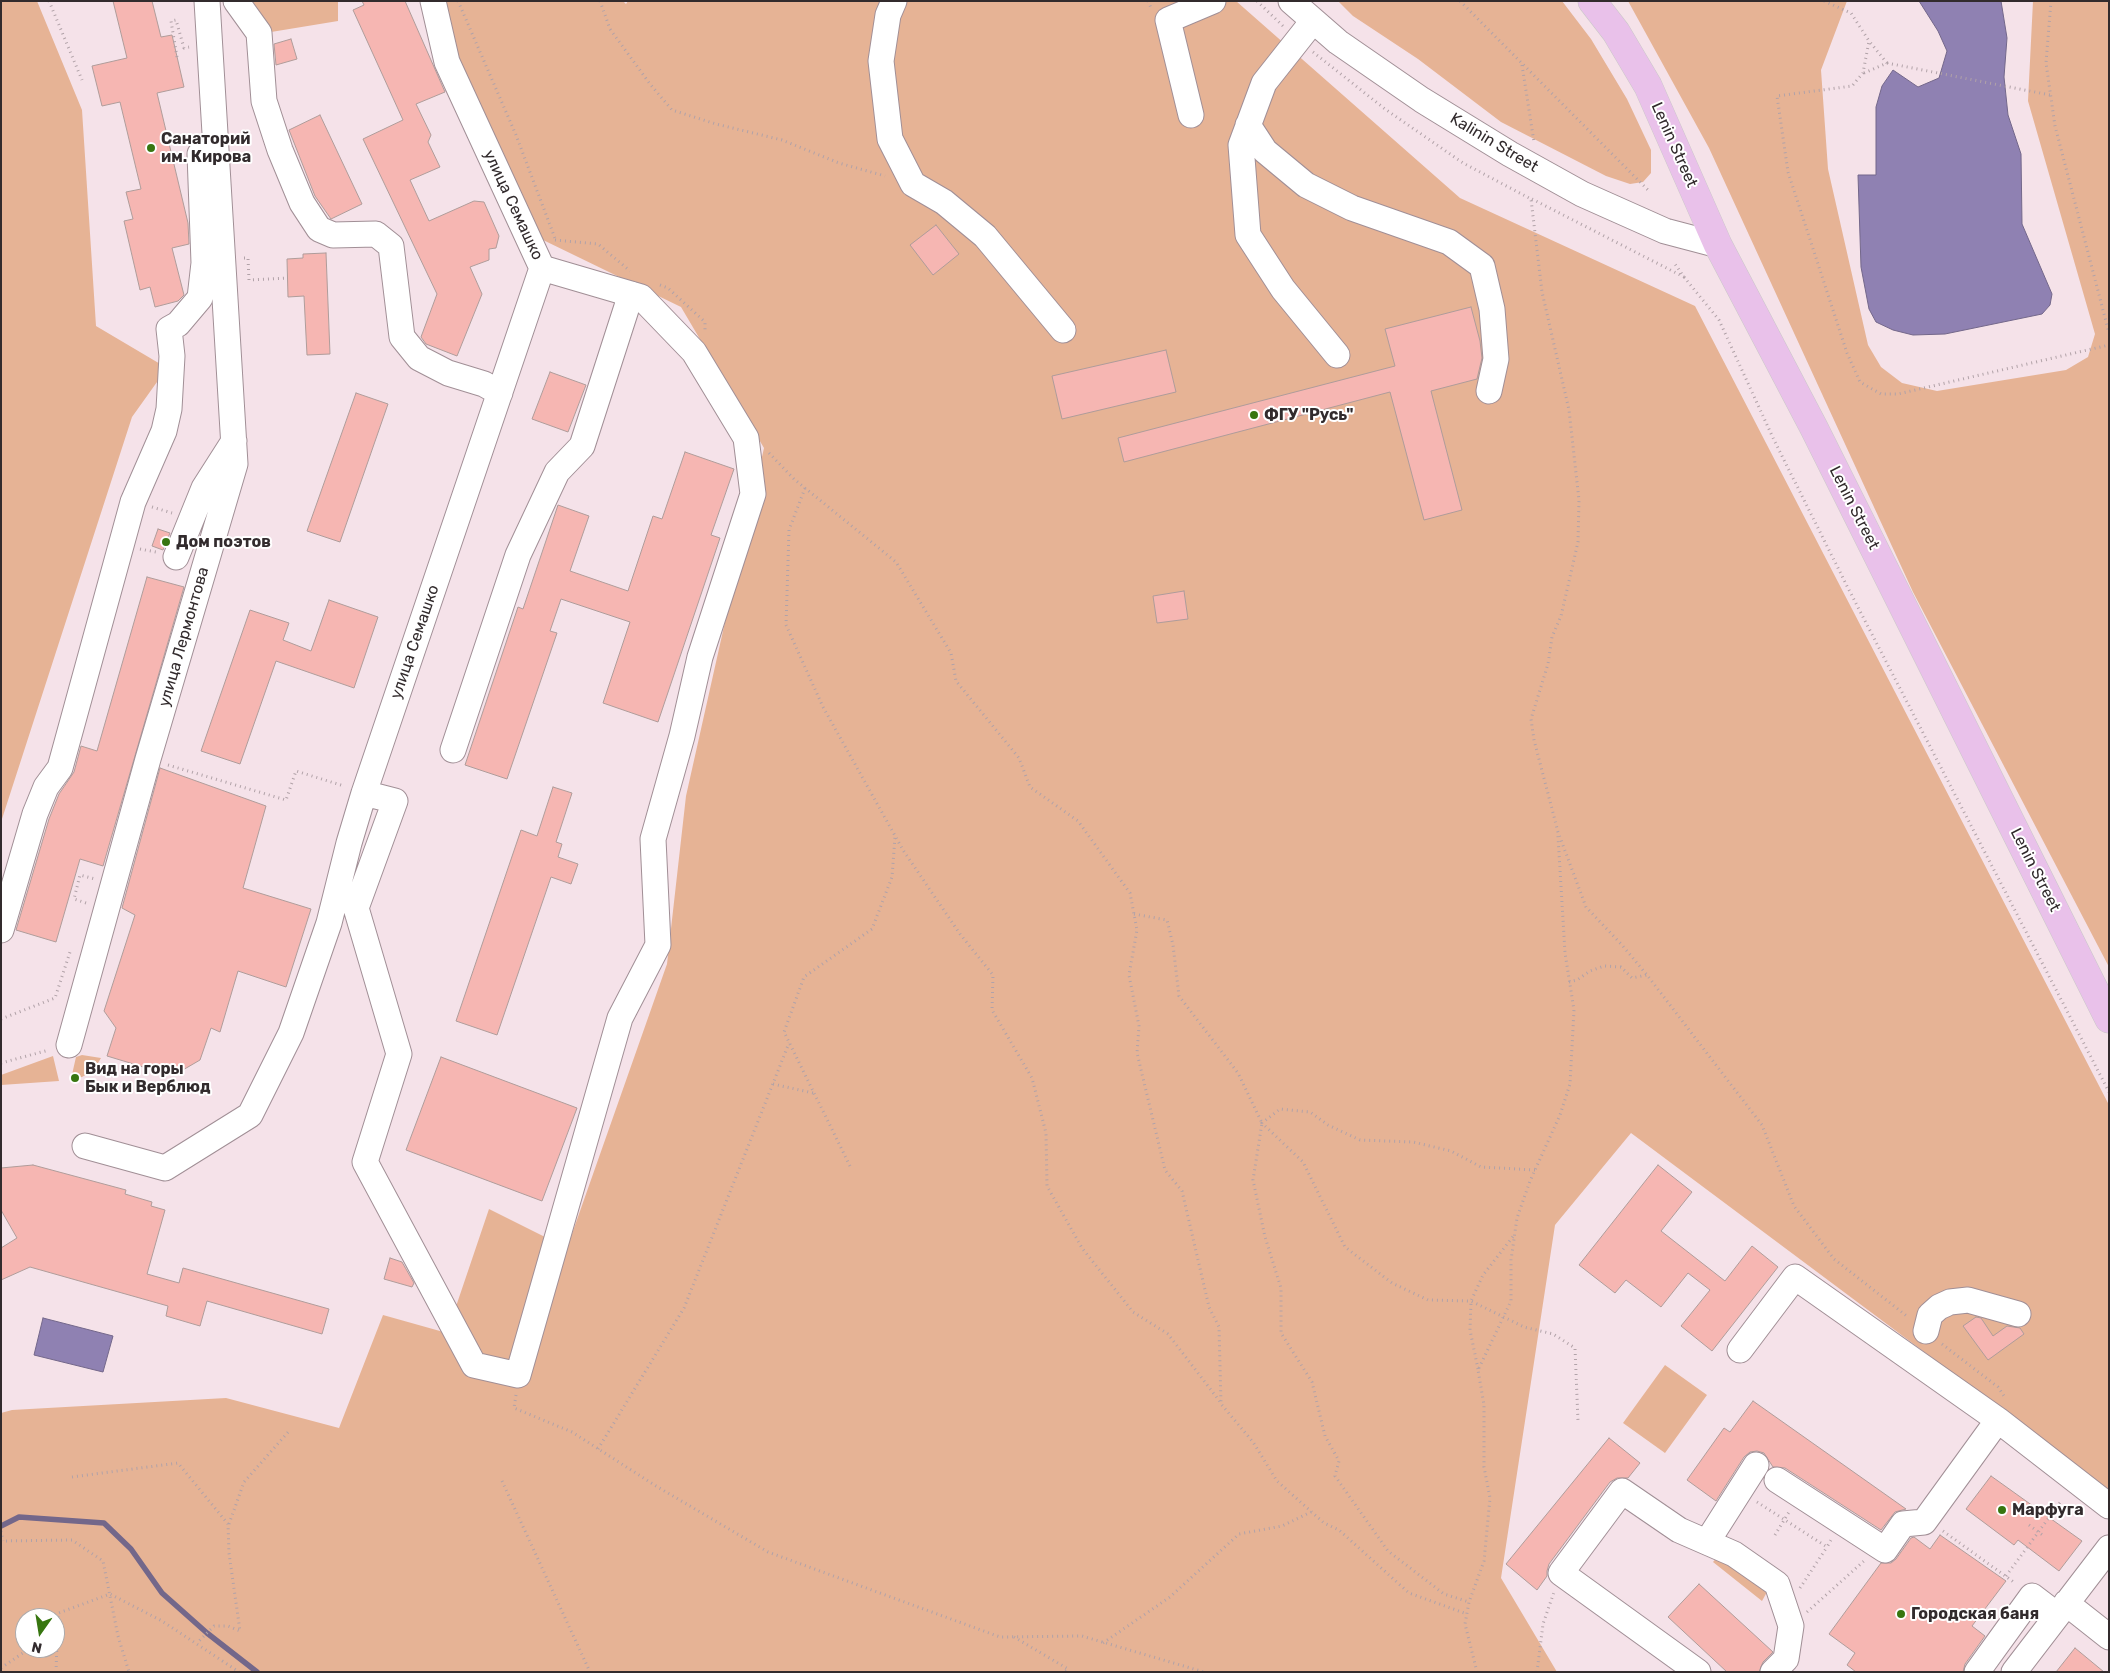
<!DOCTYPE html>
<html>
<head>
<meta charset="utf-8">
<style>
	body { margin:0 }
	#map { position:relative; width:2110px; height:1673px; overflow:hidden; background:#f5e2e9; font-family:Rubik,sans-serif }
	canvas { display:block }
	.frame { position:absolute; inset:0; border:2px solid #322b2d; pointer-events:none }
	.north { position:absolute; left:15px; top:1608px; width:50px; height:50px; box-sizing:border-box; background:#fff; border:1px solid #adaaab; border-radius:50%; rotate:193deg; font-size:14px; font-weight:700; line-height:20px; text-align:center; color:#322b2d }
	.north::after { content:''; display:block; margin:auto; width:18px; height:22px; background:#377610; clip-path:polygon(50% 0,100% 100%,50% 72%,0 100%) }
</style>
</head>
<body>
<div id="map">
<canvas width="2110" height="1673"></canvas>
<div class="frame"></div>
<div class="north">N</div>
</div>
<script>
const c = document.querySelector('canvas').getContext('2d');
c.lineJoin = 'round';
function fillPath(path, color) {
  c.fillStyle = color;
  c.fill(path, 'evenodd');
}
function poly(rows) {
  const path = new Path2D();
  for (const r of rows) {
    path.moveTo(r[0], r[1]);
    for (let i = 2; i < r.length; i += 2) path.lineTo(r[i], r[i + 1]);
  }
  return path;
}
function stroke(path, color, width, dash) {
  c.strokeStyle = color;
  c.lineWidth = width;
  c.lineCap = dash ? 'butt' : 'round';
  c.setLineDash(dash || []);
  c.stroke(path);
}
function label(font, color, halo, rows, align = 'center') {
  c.font = font + ' Rubik,sans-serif';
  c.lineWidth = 4;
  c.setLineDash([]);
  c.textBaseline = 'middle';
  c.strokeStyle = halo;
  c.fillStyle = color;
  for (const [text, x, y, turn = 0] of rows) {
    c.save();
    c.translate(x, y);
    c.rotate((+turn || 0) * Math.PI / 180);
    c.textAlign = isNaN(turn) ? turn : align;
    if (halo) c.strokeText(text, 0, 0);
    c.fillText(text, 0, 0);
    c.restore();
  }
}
fillPath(poly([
	[1,1,37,1,82,110,96,326,167,368,132,417,1,822],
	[242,1,338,1,338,21,265,33],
	[443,1,623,1,626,4,628,1,1236,1,1460,198,1695,306,2109,1105,2109,1490,1631,1133,1555,1225,1501,1578,1557,1672,1,1672,1,1413,12,1410,226,1398,339,1428,383,1315,447,1333,489,1209,567,1248,667,964,686,796,764,448,681,307,541,239,454,58],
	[25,1618,55,1618,55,1648,25,1648],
	[1338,1,1562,1,1591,39,1627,99,1651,150,1651,173,1643,182,1630,184,1606,176,1501,122,1418,59,1353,16],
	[1628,1,1847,1,1821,70,1828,169,1868,345,1881,367,1902,383,1937,391,2066,370,2088,357,2095,334,2028,101,2033,1,2109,1,2109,967,1913,592,1709,148],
	[82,1055,101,1058,93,1071,82,1077,71,1079,76,1057],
	[53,1056,59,1081,1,1085,1,1075],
	[1665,1365,1707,1395,1665,1453,1623,1423],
	[1721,1552,1772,1583,1762,1601,1713,1562]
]), '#e6b395');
const water = poly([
	[1919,1,2001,1,2007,38,2004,77,2008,115,2021,154,2022,224,2052,294,2050,305,2042,314,1945,334,1913,335,1893,330,1876,322,1869,309,1861,267,1858,175,1876,175,1876,107,1882,86,1893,70,1918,87,1939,78,1947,51,1938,31,1919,1],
	[43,1318,113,1336,103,1372,34,1355,43,1318]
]);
fillPath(water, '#8f81b2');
stroke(water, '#73678a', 1);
stroke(poly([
	[1,1526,19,1517,104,1523,131,1549,162,1593,207,1633,257,1672]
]), '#73678a', 5.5);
const building = poly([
	[113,1,152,1,161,37,172,35,184,87,157,93,188,223,189,244,172,248,184,295,178,301,155,307,150,287,140,290,124,221,133,219,126,192,141,189,120,102,102,106,92,66,127,58,113,1],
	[362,1,405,1,445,92,416,104,431,135,428,142,440,167,410,180,429,221,474,201,484,202,499,236,496,248,489,249,489,260,470,267,482,294,457,356,426,344,421,337,437,294,363,139,403,120,353,10,364,5,362,1],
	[291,39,297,59,276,65,274,44,291,39],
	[320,115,362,204,331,219,315,196,289,130,320,115],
	[936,225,959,254,933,275,910,245,936,225],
	[326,253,330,354,307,355,304,296,288,297,287,259,303,258,303,254,326,253],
	[1471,307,1480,341,1482,358,1477,379,1431,391,1462,510,1424,520,1390,392,1124,462,1118,438,1395,366,1385,329,1471,307],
	[1166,350,1176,392,1062,419,1052,376,1166,350],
	[550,372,586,385,568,432,532,419,550,372],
	[356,393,388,404,340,542,307,531,356,393],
	[685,452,734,469,711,535,720,538,658,722,603,703,630,622,561,599,550,631,557,633,507,779,465,765,518,607,523,609,558,505,589,516,570,571,628,591,653,516,662,519,685,452],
	[158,529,170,533,163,550,152,546,158,529],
	[147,577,184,587,103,866,80,859,56,942,16,930,49,819,59,794,74,772,81,746,97,751,147,577],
	[1184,591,1188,619,1157,623,1153,596,1184,591],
	[329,600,378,617,354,688,276,661,240,764,201,751,250,610,289,623,283,640,311,651,329,600],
	[160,768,266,806,243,888,311,909,286,987,238,971,220,1032,211,1028,200,1060,176,1074,161,1069,160,1072,107,1056,116,1028,104,1011,135,915,122,908,160,768],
	[553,787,572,793,556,842,562,844,558,857,578,864,571,884,551,877,497,1035,456,1021,521,830,537,836,553,787],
	[441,1057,577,1108,542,1201,406,1150,441,1057],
	[33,1165,126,1190,125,1194,152,1202,151,1206,165,1210,147,1274,179,1283,183,1268,329,1309,322,1334,207,1301,200,1326,166,1316,168,1306,30,1267,1,1280,1,1248,17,1238,1,1210,1,1168,33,1165],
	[1658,1165,1692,1192,1661,1231,1725,1281,1752,1246,1778,1267,1712,1351,1681,1326,1710,1290,1688,1273,1661,1307,1626,1280,1615,1293,1579,1265,1658,1165],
	[390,1258,402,1262,414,1283,412,1287,384,1279,390,1258],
	[1976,1317,1981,1318,1993,1336,2007,1326,2020,1328,2024,1334,1988,1360,1963,1326,1976,1317],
	[1753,1401,1906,1509,1895,1512,1881,1530,1785,1468,1773,1467,1764,1453,1757,1451,1750,1452,1744,1457,1716,1501,1687,1480,1724,1428,1730,1432,1753,1401],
	[1609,1438,1640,1463,1628,1478,1617,1478,1610,1482,1549,1564,1547,1571,1547,1576,1537,1590,1506,1564,1609,1438],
	[1991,1476,2082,1541,2059,1571,2018,1540,2014,1545,1966,1509,1991,1476],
	[1940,1535,2006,1581,1972,1626,1985,1636,1965,1664,1963,1672,1856,1672,1847,1665,1855,1653,1829,1634,1881,1563,1891,1563,1896,1559,1911,1538,1914,1537,1930,1549,1940,1535],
	[1699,1584,1773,1652,1763,1662,1759,1672,1727,1672,1668,1617,1699,1584],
	[2075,1648,2104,1672,2056,1672,2075,1648]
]);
fillPath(building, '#f6b6b2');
stroke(building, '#af9c9a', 1);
const minor = poly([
	[236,1,259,33,264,101,280,150,302,203,319,229,333,235,376,234,391,246,402,337,419,358,448,373,484,384,500,393],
	[894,1,888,15,881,61,890,139,913,184,944,202,985,236,1063,330],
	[1291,1,1338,42,1422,100,1510,154,1582,194,1665,231,1718,245],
	[1313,21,1264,83,1241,145,1248,235,1283,289,1337,355],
	[1191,115,1168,20,1213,1],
	[1248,125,1265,151,1306,185,1352,208,1449,242,1482,266,1492,309,1496,359,1489,391],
	[176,557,204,488,234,441],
	[453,750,518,555,557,472,582,446,631,294],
	[364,793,395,801,356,908,399,1054,365,1162,474,1365,518,1375,620,1018,658,945,653,839,682,736,700,657,753,494,746,438,694,352,641,297,542,268],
	[1,930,35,814,46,787,60,768,133,502,164,431,169,409,172,356,169,329,178,324,200,298,204,263,200,154],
	[69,1045,148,759,235,464,207,1],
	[85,1146,165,1168,250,1115,291,1033,329,923,349,843,364,793,542,268,447,62,433,1],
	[1926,1331,1930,1315,1939,1307,1950,1302,1968,1300,2018,1314],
	[1740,1350,1795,1277,1998,1420,2109,1506],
	[1777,1480,1885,1550,1903,1524,1924,1522,1998,1420],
	[1707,1542,1756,1465],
	[2066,1603,2109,1637],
	[1698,1672,1561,1573,1622,1491,1679,1530,1734,1554,1777,1584,1791,1626,1786,1659,1773,1672],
	[1977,1672,2032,1596,2057,1615],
	[2014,1672,2109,1548]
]);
const major = poly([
	[1592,1,1616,32,1648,86,1718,245,1814,428,2109,1019]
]);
stroke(minor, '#a18f96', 27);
stroke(major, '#cac8c8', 29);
stroke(poly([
	[49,1,82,80],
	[458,1,516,135,556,241],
	[600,1,610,29,650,84,672,110,716,124,782,140,839,163,885,176],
	[1148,1,1151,8],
	[1257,1,1284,27],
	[1460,1,1650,192],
	[1824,1,1851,13,1869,41,1863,73,1852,86,1777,96,1788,172,1847,353,1860,382,1881,394,1898,394,2109,345],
	[2051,1,2046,63,2055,126,2109,333],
	[1313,52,1385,109,1463,163,1531,199,1542,292,1569,410,1579,500,1578,542,1561,616,1552,637,1548,664,1531,719,1534,740,1558,832,1586,907,1622,945,1647,975,1762,1125,1794,1206,1834,1259,1908,1317],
	[177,57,171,21,176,20,184,48,189,47],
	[1887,63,2050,95],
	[1522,65,1534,142],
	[1864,73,1887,63,1869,41],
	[1532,199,1684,277,1675,264],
	[555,240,598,244,630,271],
	[244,258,248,258,249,280,288,278],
	[1684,277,1719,320,1774,440,1848,588,2109,1092],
	[660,285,668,288,705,322,705,332],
	[769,453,794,479,896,562,951,653,956,681,1019,758,1030,787,1078,821,1130,893,1137,930,1129,975,1139,1026,1137,1053,1165,1170,1182,1191,1209,1307,1219,1327,1221,1404,1253,1442,1277,1481,1324,1523,1339,1530,1409,1593,1467,1614],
	[805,488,789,530,786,625,823,707,903,850,960,934,993,975,992,1010,1032,1078,1046,1133,1047,1186,1082,1248,1133,1312,1168,1334,1221,1403],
	[152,507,172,513],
	[140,549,156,552],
	[168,765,286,800,296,771,344,786],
	[86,903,74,899,80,875,95,879],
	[1134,914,1167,920,1173,945,1179,996,1238,1073,1262,1123,1253,1180,1265,1237,1281,1288,1281,1333,1312,1382,1325,1436,1339,1461,1335,1476,1388,1551,1444,1594,1469,1602],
	[1569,982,1577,980,1590,971,1604,966,1621,967,1632,978,1647,975],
	[1,1019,55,998,71,949],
	[1,1063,49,1050],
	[773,1084,813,1093],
	[850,1166,784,1032,804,977,872,929,892,877,895,837],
	[1535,1170,1481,1167,1451,1151,1413,1142,1360,1140,1328,1125,1310,1112,1280,1109,1262,1123,1303,1162,1345,1247,1392,1283,1428,1300,1471,1301,1524,1327,1553,1334,1575,1348,1578,1421],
	[1942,1344,1998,1387,2004,1396],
	[1478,1369,1470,1330,1471,1301,1483,1275,1515,1234],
	[516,1395,514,1408,572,1432,656,1486,768,1552,1000,1637,1082,1636,1204,1672],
	[598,1449,684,1308,789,1043],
	[72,1477,178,1463,228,1524,229,1553,240,1631,228,1626,214,1626,197,1643],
	[502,1481,590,1672],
	[1757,1502,1827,1547,1831,1540],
	[229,1524,244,1482,290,1430],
	[2029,1525,2044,1536],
	[1,1531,3,1541],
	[1943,1531,2015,1583],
	[1775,1535,1789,1512],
	[1,1541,72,1540,103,1561,118,1636,129,1672],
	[2006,1576,2062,1500],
	[1800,1588,1827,1547],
	[1807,1612,1864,1561],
	[45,1618,110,1594,162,1621,239,1672],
	[1014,1637,1068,1669,1064,1672],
	[1103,1643,1170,1597,1239,1534,1282,1526,1311,1512],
	[1,1668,30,1648],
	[56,1672,58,1613],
	[1477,1672,1465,1624,1469,1602,1484,1561,1490,1498,1484,1467,1484,1405,1478,1370,1511,1301,1511,1260,1517,1218,1530,1181,1560,1115,1570,1084,1574,1010,1565,953,1558,836],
	[1537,1672,1543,1624,1554,1592]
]), '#b1a2a8', 3, [1, 4]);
stroke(minor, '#fff', 25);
stroke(major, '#e9c1ea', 28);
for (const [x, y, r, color] of [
	[151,148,5,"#377610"],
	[1254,415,5,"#377610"],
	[166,542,5,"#377610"],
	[75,1078,5,"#377610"],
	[2002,1510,5,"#377610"],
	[1901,1614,5,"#377610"]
]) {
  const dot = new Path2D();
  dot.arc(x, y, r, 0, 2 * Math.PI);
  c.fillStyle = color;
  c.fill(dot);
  stroke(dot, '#fff', 2);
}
label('bold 16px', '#322b2d', '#fff', [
	["Санаторий",161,139],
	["им. Кирова",161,157],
	["ФГУ \"Русь\"",1264,415],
	["Дом поэтов",176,542],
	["Вид на горы",85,1069],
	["Бык и Верблюд",85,1087],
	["Марфуга",2012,1510],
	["Городская баня",1911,1614]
], 'left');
label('16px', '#322b2d', '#fff', [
	["Kalinin Street",1494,143,31],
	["Lenin Street",1674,145,66],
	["улица Семашко",513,205,65],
	["Lenin Street",1854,508,63],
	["улица Лермонтова",184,637,-74],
	["улица Семашко",415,642,-71],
	["Lenin Street",2035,870,63]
]);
</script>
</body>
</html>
